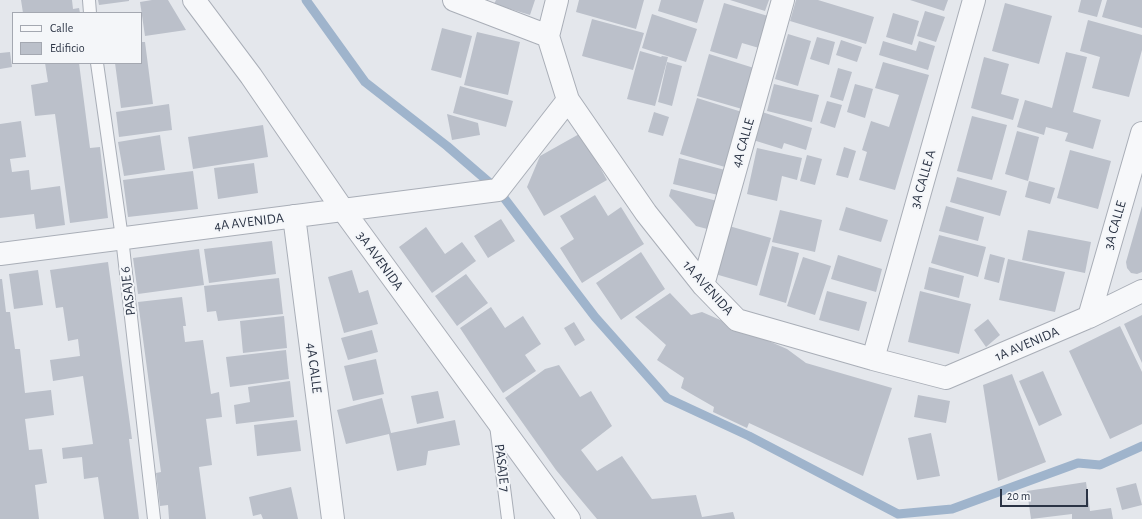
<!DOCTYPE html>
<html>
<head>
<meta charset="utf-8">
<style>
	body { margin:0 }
	#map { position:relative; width:1142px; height:519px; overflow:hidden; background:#e4e7ec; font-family:"Alegreya Sans",sans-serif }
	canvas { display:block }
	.legend { position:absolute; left:12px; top:12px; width:130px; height:52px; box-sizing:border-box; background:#f4f6f9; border:1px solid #a4a8b1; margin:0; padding:5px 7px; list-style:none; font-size:12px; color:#2b3445 }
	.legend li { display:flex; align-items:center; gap:8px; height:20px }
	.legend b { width:20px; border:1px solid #a4a8b1 }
	.scale { position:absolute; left:1000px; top:489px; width:88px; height:18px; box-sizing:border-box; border:2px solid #2b3445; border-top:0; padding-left:5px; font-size:12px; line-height:14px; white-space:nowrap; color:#2b3445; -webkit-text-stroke:3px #f4f6f9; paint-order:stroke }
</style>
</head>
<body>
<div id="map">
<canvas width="1142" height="519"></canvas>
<ul class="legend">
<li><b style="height:5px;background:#f7f8fa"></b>Calle</li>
<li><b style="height:11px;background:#bbc0ca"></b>Edificio</li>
</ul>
<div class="scale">20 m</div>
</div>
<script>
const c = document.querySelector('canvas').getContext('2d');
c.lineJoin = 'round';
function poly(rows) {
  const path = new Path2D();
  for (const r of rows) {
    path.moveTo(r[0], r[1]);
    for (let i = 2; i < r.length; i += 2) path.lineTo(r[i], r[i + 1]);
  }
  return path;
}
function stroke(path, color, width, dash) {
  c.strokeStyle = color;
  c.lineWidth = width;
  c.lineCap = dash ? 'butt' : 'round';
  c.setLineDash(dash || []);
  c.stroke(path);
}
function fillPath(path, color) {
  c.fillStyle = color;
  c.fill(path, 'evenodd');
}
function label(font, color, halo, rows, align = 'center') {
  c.font = font + ' "Alegreya Sans",sans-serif';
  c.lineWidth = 4;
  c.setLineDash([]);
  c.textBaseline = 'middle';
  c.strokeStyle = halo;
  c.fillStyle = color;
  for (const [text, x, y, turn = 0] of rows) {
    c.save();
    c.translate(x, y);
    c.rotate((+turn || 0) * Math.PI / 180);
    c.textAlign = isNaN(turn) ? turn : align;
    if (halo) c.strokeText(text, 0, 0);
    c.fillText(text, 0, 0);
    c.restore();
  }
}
stroke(poly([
	[306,0,365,82,447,146,498,190,595,317,667,398,749,436,898,514,952,509,1078,463,1100,465,1142,446]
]), '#9fb4cc', 9);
fillPath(poly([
	[21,0,72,0,73,9,79,8,80,13,23,13],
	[98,0,129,0,129,1,99,5],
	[152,0,168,0,186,30,145,36,140,2],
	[496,0,535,0,530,15,494,4],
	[579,0,644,0,636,29,576,12],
	[661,0,704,0,697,23,658,11],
	[730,0,769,0,765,11],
	[796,0,818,0,874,17,866,44,790,21],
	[910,0,948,0,944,11],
	[1081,0,1102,0,1097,17,1078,12],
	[1107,0,1142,0,1142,28,1102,17],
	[724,3,768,16,759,48,742,43,737,59,710,51],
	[1005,3,1052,16,1039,64,992,51],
	[925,11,945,17,936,42,917,36],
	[893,13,919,21,912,45,886,37],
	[652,14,697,29,686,62,642,48],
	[592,19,644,33,633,70,582,56],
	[1088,20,1142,35,1142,50,1129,97,1092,88,1100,57,1080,51],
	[442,28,472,36,461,78,431,70],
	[477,32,520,42,508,95,464,85],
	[788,34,811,41,798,86,775,79],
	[817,37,835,42,829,65,810,59],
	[841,40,862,47,857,62,836,55],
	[883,41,916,51,919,41,935,46,928,70,879,55],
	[141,42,145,42,153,104,121,108,115,63,141,63],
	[640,51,661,57,662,56,668,57,655,106,627,99],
	[10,52,12,67,0,69,0,53],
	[1066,52,1087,57,1073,112,1101,120,1093,149,1065,141,1068,133,1046,127,1044,135,1017,127,1025,100,1052,108],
	[709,54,754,68,742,109,697,96],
	[984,57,1009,64,1001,94,1019,99,1013,120,971,108],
	[667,62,682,66,672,106,658,102],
	[883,62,929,75,895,190,859,180,867,152,862,150,871,121,889,127,899,95,875,88],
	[45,63,79,63,90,148,100,147,108,218,70,223,55,114,35,116,31,85,48,82],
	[838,68,852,72,843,101,830,97],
	[774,84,819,95,812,122,767,111],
	[855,84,873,89,865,118,847,112],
	[460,86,513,101,506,127,453,113],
	[697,98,742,112,725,167,680,154],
	[827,101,842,105,835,128,820,123],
	[169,104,172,130,119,137,116,112],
	[654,112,669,117,663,136,648,132],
	[762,112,812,128,806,150,784,143,782,149,753,140],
	[447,114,478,123,480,135,452,140],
	[972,116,1007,125,992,180,957,171],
	[21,121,26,157,10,159,12,172,29,170,31,190,60,186,65,225,36,229,34,214,0,218,0,124],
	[263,125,268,157,193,169,188,137],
	[1017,131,1039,137,1028,181,1005,174],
	[581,133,607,180,544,216,527,187,540,156],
	[160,135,165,170,124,176,118,142],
	[844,147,856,151,848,178,836,175],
	[757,148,802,158,797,180,782,176,777,201,747,194],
	[1070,150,1111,161,1098,209,1057,198],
	[807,155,822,159,815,185,800,181],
	[679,158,725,170,718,195,673,184],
	[254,163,258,193,218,199,214,168],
	[193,171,198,209,128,217,123,180],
	[957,177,1007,191,1000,216,950,202],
	[1029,181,1055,188,1050,204,1025,197],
	[671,189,717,201,711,230,696,226,669,196],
	[595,195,608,216,621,207,644,244,582,283,560,248,574,239,560,216],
	[946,206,984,217,978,241,939,231],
	[1142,206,1142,272,1137,274,1131,273,1127,268,1126,262],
	[846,207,888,220,881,242,839,230],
	[780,210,822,220,815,252,772,242],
	[501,219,515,241,488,258,474,236],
	[729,226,771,238,757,286,715,274],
	[426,227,445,254,462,242,476,261,432,293,399,247],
	[1028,230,1091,242,1085,273,1022,260],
	[939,235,986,247,978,277,931,263],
	[272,241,276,274,209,283,204,249],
	[772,246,799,253,786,303,759,295],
	[199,249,204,285,138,294,133,258],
	[641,252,665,289,621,320,596,283],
	[990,254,1005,258,999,283,984,279],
	[838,255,882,269,876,292,831,279],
	[803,257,831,266,815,315,787,306],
	[1008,259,1065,272,1055,312,999,300],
	[108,262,132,439,129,439,139,519,104,519,98,477,84,479,82,457,63,459,62,448,93,444,83,376,53,381,50,360,80,356,78,339,68,341,63,307,56,308,50,270],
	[929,267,964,276,959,298,924,289],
	[38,270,43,305,14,309,9,274],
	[352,270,359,293,368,290,378,324,344,333,328,277],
	[466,274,488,303,457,326,435,296],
	[279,278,283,314,218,321,216,311,207,312,204,286],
	[0,279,2,279,6,312,10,312,15,349,20,349,25,393,51,390,54,415,25,419,29,450,42,449,47,483,35,485,39,519,0,519],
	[827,291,867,302,859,331,819,320],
	[920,291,971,304,959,354,908,342],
	[670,293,691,315,702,312,787,349,806,363,892,388,863,476,749,423,747,428,713,412,714,407,681,388,684,378,657,360,666,345,635,317],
	[182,297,186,326,183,326,185,342,203,340,211,394,219,392,222,417,206,419,212,465,199,467,206,519,169,519,168,505,160,506,156,473,161,472,138,302],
	[491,307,505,328,523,316,541,344,525,355,536,371,503,393,460,328],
	[1142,315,1142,363,1124,324],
	[284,316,287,348,243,353,240,321],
	[988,319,1000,335,986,347,974,330],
	[574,322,585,340,575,346,564,328],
	[1120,326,1142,372,1142,424,1110,439,1069,351],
	[372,330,378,352,348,360,341,338],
	[286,350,289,379,230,387,226,357],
	[376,359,384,394,353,401,344,366],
	[559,365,580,397,591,391,612,426,581,450,597,471,622,456,652,499,696,495,702,517,733,512,735,519,597,519,556,470,505,398,545,369],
	[1043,371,1062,415,1039,426,1019,381],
	[1012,374,1046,462,998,481,983,385],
	[290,381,294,417,236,424,234,405,250,402,248,387],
	[438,391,444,418,417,424,411,396],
	[918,395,950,401,946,423,914,417],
	[382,398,391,433,455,420,460,445,428,451,426,465,397,471,389,434,346,444,337,410],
	[297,420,301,451,257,456,254,425],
	[931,433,940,476,917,480,908,438],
	[1086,482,1090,511,1111,508,1113,519,1072,519,1072,514,1031,519,1027,491],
	[1136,483,1142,505,1122,510,1116,488],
	[291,487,298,519,263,519,261,514,253,516,249,497]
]), '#bbc0ca');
const service = poly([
	[89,0,90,13],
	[97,63,122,238,154,519],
	[496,425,508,519]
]);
const minor = poly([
	[194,0,251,76,343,210,569,519],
	[454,0,548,36],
	[548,36,568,100,646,213,703,285,737,320,873,359,946,378,1089,317,1142,291],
	[548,36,557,0],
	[294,216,333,519],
	[0,254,498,190,568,100],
	[703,285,783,0],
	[1089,317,1142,133],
	[873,359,974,0]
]);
stroke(service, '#a9aeb7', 14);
stroke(minor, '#a9aeb7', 24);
stroke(service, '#f7f8fa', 12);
stroke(minor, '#f7f8fa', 22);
label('14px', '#2b3445', '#f4f6f9', [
	["4A CALLE",743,143,-74],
	["3A CALLE A",923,179,-74],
	["4A AVENIDA",249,222,-7],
	["3A CALLE",1115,225,-74],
	["3A AVENIDA",380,261,54],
	["1A AVENIDA",708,288,48],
	["PASAJE 6",128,291,-97],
	["1A AVENIDA",1027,344,-23],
	["4A CALLE",314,368,83],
	["PASAJE 7",502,468,83]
]);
</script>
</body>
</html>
